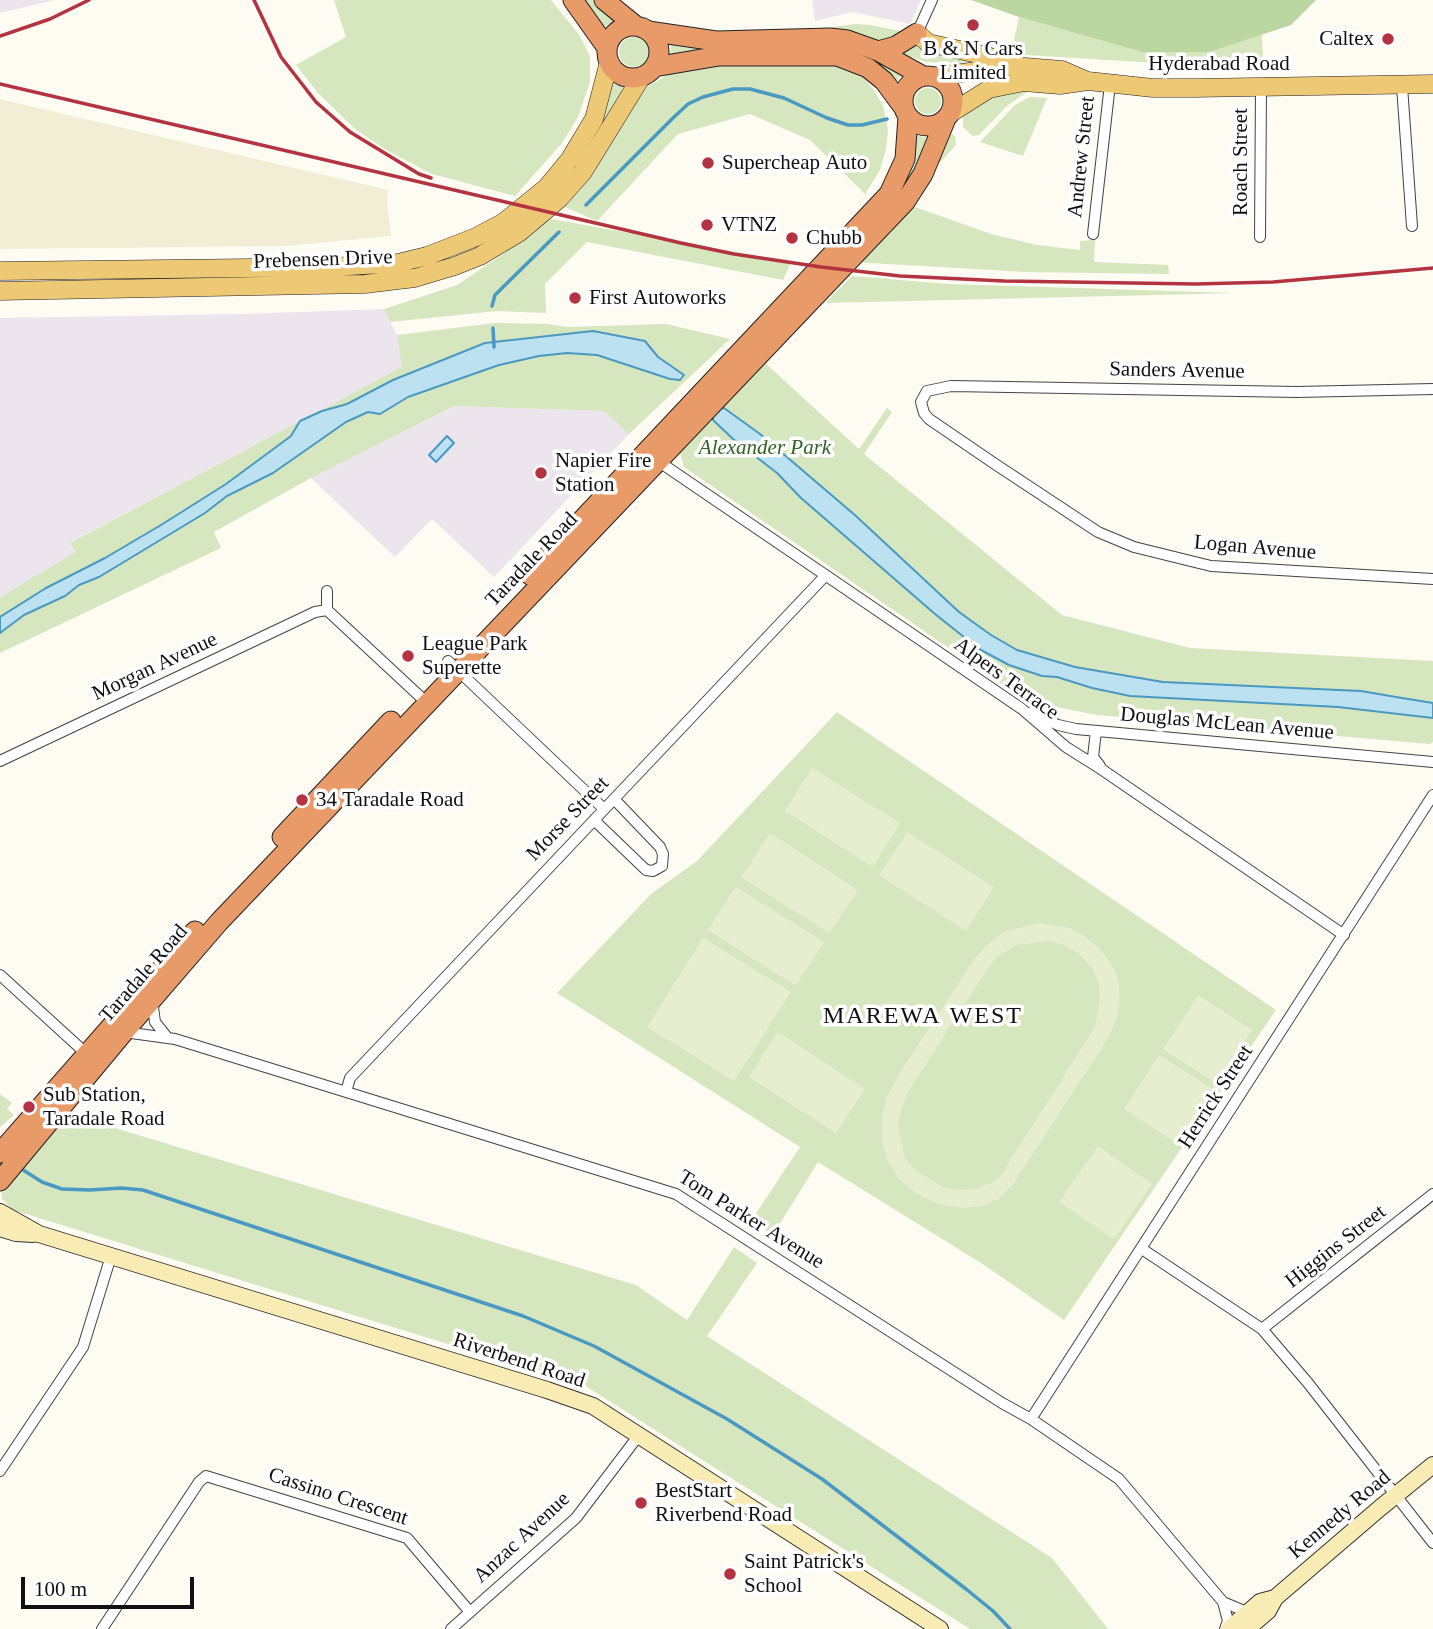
<!DOCTYPE html>
<html>
<head>
<meta charset="utf-8">
<style>
	body { margin:0 }
	#map { position:relative; width:1433px; height:1629px; overflow:hidden; background:#fefbf3; font-family:Georgia,serif }
	canvas { display:block }
	.scale { position:absolute; left:21px; top:1577px; width:173px; height:32px; box-sizing:border-box; border:4px solid #101010; border-top:0; padding-left:9px; font-size:21px; line-height:24px; white-space:nowrap; color:#101010; -webkit-text-stroke:5px #fff; paint-order:stroke }
</style>
</head>
<body>
<div id="map">
<canvas width="1433" height="1629"></canvas>
<div class="scale">100 m</div>
</div>
<script>
const c = document.querySelector('canvas').getContext('2d');
c.lineJoin = 'round';
function fillPath(path, color) {
  c.fillStyle = color;
  c.fill(path, 'evenodd');
}
function poly(rows) {
  const path = new Path2D();
  for (const r of rows) {
    if (r.length === 3) {
      path.moveTo(r[0] + r[2], r[1]);
      path.arc(r[0], r[1], r[2], 0, 2 * Math.PI);
      continue;
    }
    path.moveTo(r[0], r[1]);
    for (let i = 2; i < r.length; i += 2) path.lineTo(r[i], r[i + 1]);
  }
  return path;
}
function stroke(path, color, width, dash) {
  c.strokeStyle = color;
  c.lineWidth = width;
  c.lineCap = dash ? 'butt' : 'round';
  c.setLineDash(dash || []);
  c.stroke(path);
}
function label(font, color, halo, rows, align = 'center') {
  c.font = font + ' Georgia,serif';
  c.lineWidth = 7;
  c.setLineDash([]);
  c.textBaseline = 'middle';
  c.strokeStyle = halo;
  c.fillStyle = color;
  for (const [text, x, y, turn = 0] of rows) {
    c.save();
    c.translate(x, y);
    c.rotate((+turn || 0) * Math.PI / 180);
    c.textAlign = isNaN(turn) ? turn : align;
    if (halo) c.strokeText(text, 0, 0);
    c.fillText(text, 0, 0);
    c.restore();
  }
}
fillPath(poly([
	[0,0,55,0,0,13],
	[812,0,921,0,910,24,852,12,815,21],
	[384,309,397,335,403,367,71,542,77,552,0,597,0,318,243,314],
	[456,406,604,411,629,434,494,577,432,519,395,557,311,478]
]), '#ece5ed');
fillPath(poly([
	[0,99,388,190,387,201,391,236,288,246,0,249]
]), '#f2eed5');
fillPath(poly([
	[334,0,551,0,580,36,590,57,590,82,578,117,562,143,515,196,432,174,388,151,355,129,318,93,296,65,346,37],
	[583,0,592,0,615,20,605,27,601,25],
	[1019,17,1142,52,1209,52,1262,33,1263,60,1140,62,1011,54],
	[856,24,870,25,906,32,884,43,864,35,833,29,832,27],
	[634,52,15],
	[917,42,984,61,957,63,926,62,899,53],
	[674,43,870,55,903,75,895,81,866,60,670,55,671,45],
	[831,63,861,75,874,90,883,106,888,130,886,149,880,170,865,194,810,140,750,114,678,134,597,221,565,207,592,176,639,96,647,87,674,71,716,64],
	[614,83,622,87,623,92,588,143,611,85],
	[928,101,13],
	[1030,90,1008,105,979,135,973,136,963,127,963,117,969,109,993,95],
	[1030,97,1047,98,1023,156,980,142,1015,105],
	[950,133,955,136,956,145,934,169],
	[916,135,927,138,928,141,911,179,885,207],
	[915,207,991,234,1037,245,1080,250,1080,241,1095,240,1094,262,1168,265,1169,274,1026,272,853,262],
	[546,218,791,262,783,280,587,242,545,284,546,313,497,311,390,322,384,309,457,285,503,254],
	[852,276,948,284,1235,293,825,303],
	[495,323,547,324,567,327,666,324,730,339,629,434,604,411,455,406,311,478,214,532,221,548,0,653,0,597,76,552,70,543,402,367,397,335],
	[762,360,859,449,887,408,892,412,864,454,1062,615,1190,648,1433,661,1433,742,1429,744,1097,715,1046,705,1003,685,684,467,679,450],
	[837,712,1276,1010,1064,1320,981,1263,818,1162,773,1235,751,1221,800,1147,557,993,651,894,697,861],
	[0,1094,12,1103,7,1109,14,1115,0,1127],
	[65,1113,636,1285,687,1320,734,1247,757,1263,707,1336,1052,1558,1108,1629,970,1629,587,1387,13,1210,2,1199,1,1188]
]), '#d6e6bf');
fillPath(poly([
	[971,0,1316,0,1291,25,1209,52,1142,52,1019,17]
]), '#bbd6a0');
fillPath(poly([
	[812,768,900,823,873,867,785,811],
	[907,832,994,887,966,931,879,875],
	[770,833,858,890,829,933,741,877],
	[736,887,824,942,796,986,708,930],
	[1038,923,1070,928,1083,935,1100,949,1112,965,1118,978,1120,999,1117,1017,1110,1035,1014,1183,999,1199,982,1206,962,1208,938,1204,917,1194,900,1180,888,1161,882,1142,882,1119,886,1099,898,1076,974,959,990,942,1004,932],
	[1047,941,1063,944,1078,953,1093,969,1099,984,1100,1000,1095,1027,1001,1175,991,1183,976,1189,959,1190,944,1188,914,1169,905,1158,898,1127,900,1113,909,1090,990,965,1001,954,1017,945],
	[703,938,791,992,734,1081,647,1027],
	[1198,995,1252,1030,1217,1084,1163,1049],
	[778,1032,865,1089,836,1133,749,1077],
	[1159,1055,1214,1090,1178,1144,1124,1109],
	[1098,1146,1152,1184,1114,1239,1059,1202]
]), '#e6eed0');
const water = poly([
	[593,331,645,341,658,357,684,375,680,380,670,379,597,355,567,353,539,356,499,365,408,397,380,414,368,412,346,422,273,473,227,496,205,513,99,577,79,585,65,596,24,615,0,633,0,617,46,588,105,558,161,525,226,484,291,436,300,421,322,411,347,404,393,380,485,343,593,331],
	[724,408,760,434,856,516,959,612,991,635,1017,650,1075,667,1163,682,1361,691,1402,698,1433,703,1433,718,1338,707,1130,696,1092,688,1057,677,1042,676,1009,665,979,649,935,614,801,498,777,473,733,439,713,420,713,413,716,409,724,408],
	[447,436,454,443,436,462,429,455,447,436]
]);
fillPath(water, '#bce1f1');
stroke(water, '#4999c2', 2);
stroke(poly([
	[586,205,673,118,688,104,703,97,733,89,750,89,784,98,827,118,848,125,862,125,887,119],
	[492,306,495,295,559,232],
	[493,328,494,347],
	[20,1168,42,1182,62,1189,90,1190,121,1188,143,1190,523,1316,594,1346,727,1419,822,1479,966,1589,993,1611,1010,1629]
]), '#4999c2', 3.5);
const street = poly([
	[917,33,932,0],
	[1402,86,1412,226],
	[1093,234,1110,84],
	[1260,237,1261,88],
	[1433,389,1297,392,951,386,927,391,921,402,924,413,929,419,995,464,1098,532,1134,547,1211,566,1433,579],
	[655,459,1022,709,1066,747,1101,769,1344,935],
	[327,610,327,591],
	[448,661,604,809],
	[1030,713,1058,725,1076,729,1433,762],
	[1096,731,1093,757,1100,766],
	[0,761,315,612,327,610,427,703],
	[594,820,646,870,653,871,662,866,663,854,660,847,614,799],
	[0,975,90,1057],
	[152,1000,155,1022,167,1037],
	[124,1032,175,1039,676,1194,1002,1403,1031,1419,1119,1479,1223,1602,1242,1610,1250,1611],
	[346,1092,350,1078,825,576],
	[1142,1249,1262,1329,1308,1383,1433,1543],
	[1262,1329,1433,1194],
	[1031,1419,1433,795],
	[0,1471,83,1347,111,1256],
	[1223,1602,1228,1621,1225,1629],
	[102,1629,199,1482,206,1476,407,1538,470,1612],
	[451,1629,576,1518,639,1435]
]);
const secondary = poly([
	[0,1212,39,1234,547,1390,593,1406,940,1629],
	[0,1228,16,1233,33,1234],
	[1229,1629,1260,1602,1275,1598],
	[1247,1629,1268,1611,1275,1598,1380,1508,1433,1465]
]);
const primary = poly([
	[917,33,928,43,987,56,1008,64],
	[933,77,1013,66,1062,70,1085,80],
	[951,113,989,89,1024,82,1060,85,1088,81,1153,88,1195,88,1433,84],
	[0,271,332,267,398,263,427,256,476,237,504,222,547,187,570,159,594,119,609,62],
	[0,291,365,284,415,278,455,266,480,256,520,232,559,199,583,172,642,76]
]);
const highway = poly([
	[573,0,607,48],
	[604,0,636,26],
	[633,52,26],
	[648,31,716,41,830,38,847,40,878,51,923,76],
	[878,51,896,46,917,33],
	[654,67,719,56,837,56,868,68,884,81,904,108],
	[928,101,25],
	[530,575,889,194,905,159,908,117],
	[282,837,391,721],
	[0,1153,195,931],
	[0,1181,124,1032,219,922,905,202,923,174,945,121]
]);
stroke(street, '#434343', 12);
stroke(secondary, '#323232', 18);
stroke(primary, '#212121', 19);
stroke(highway, '#212121', 21);
stroke(street, '#fff', 10);
stroke(secondary, '#f8ecb4', 16);
stroke(primary, '#edc875', 18);
stroke(highway, '#e89b68', 19);
stroke(poly([
	[254,0,281,57,316,102,350,132,419,174,431,178],
	[0,36,50,19,89,0],
	[0,84,681,243,734,254,821,267,900,276,1004,281,1196,284,1273,282,1433,268]
]), '#b43341', 3.5);
for (const [x, y, r, color] of [
	[973,25,7,"#b43341"],
	[1388,39,7,"#b43341"],
	[708,163,7,"#b43341"],
	[707,225,7,"#b43341"],
	[792,238,7,"#b43341"],
	[575,298,7,"#b43341"],
	[541,473,7,"#b43341"],
	[408,656,7,"#b43341"],
	[302,800,7,"#b43341"],
	[29,1107,7,"#b43341"],
	[641,1503,7,"#b43341"],
	[730,1574,7,"#b43341"]
]) {
  const dot = new Path2D();
  dot.arc(x, y, r, 0, 2 * Math.PI);
  c.fillStyle = color;
  c.fill(dot);
  stroke(dot, '#fff', 2.5);
}
label('21px', '#101010', '#fff', [
	["Caltex",1374,39,"right"],
	["B & N Cars",973,49,"center"],
	["Limited",973,73,"center"],
	["Supercheap Auto",722,163],
	["VTNZ",721,225],
	["Chubb",806,238],
	["First Autoworks",589,298],
	["Napier Fire",555,461],
	["Station",555,485],
	["League Park",422,644],
	["Superette",422,668],
	["34 Taradale Road",316,800],
	["Sub Station,",43,1095],
	["Taradale Road",43,1119],
	["BestStart",655,1491],
	["Riverbend Road",655,1515],
	["Saint Patrick's",744,1562],
	["School",744,1586]
], 'left');
label('21px', '#101010', '#fff', [
	["Hyderabad Road",1219,64],
	["Andrew Street",1082,157,-84],
	["Roach Street",1241,162,-90],
	["Prebensen Drive",323,260,-2],
	["Sanders Avenue",1177,371,1],
	["Logan Avenue",1255,548,5],
	["Taradale Road",532,560,-46],
	["Morgan Avenue",155,667,-25],
	["Alpers Terrace",1006,679,36],
	["Douglas McLean Avenue",1227,724,5],
	["Morse Street",568,819,-46],
	["Taradale Road",144,974,-49],
	["Herrick Street",1216,1097,-57],
	["Tom Parker Avenue",751,1220,32],
	["Higgins Street",1336,1247,-38],
	["Riverbend Road",519,1361,18],
	["Cassino Crescent",338,1497,18],
	["Kennedy Road",1340,1515,-40],
	["Anzac Avenue",522,1538,-43]
]);
label('italic 21px', '#356325', '#fff', [
	["Alexander Park",765,448]
]);
c.letterSpacing = '2px';
label('24px', '#101010', '#fff', [
	["MAREWA WEST",923,1017]
]);
c.letterSpacing = '0px';
</script>
</body>
</html>
